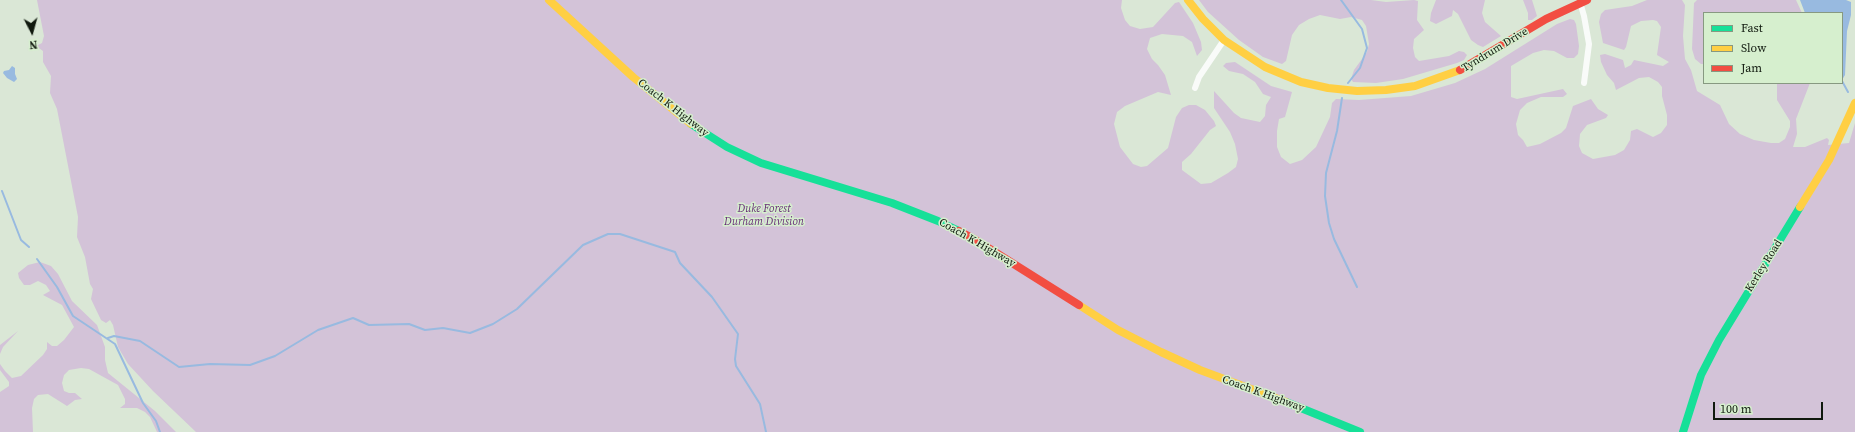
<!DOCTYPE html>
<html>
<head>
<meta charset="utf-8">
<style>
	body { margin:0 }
	#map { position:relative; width:1855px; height:432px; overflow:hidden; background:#dae7d6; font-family:"Source Serif 4",serif }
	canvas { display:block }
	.legend { position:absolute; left:1703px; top:12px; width:140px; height:72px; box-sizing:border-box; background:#d6efce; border:1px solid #879981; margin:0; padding:5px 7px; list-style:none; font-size:12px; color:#10190e }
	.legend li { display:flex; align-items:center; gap:8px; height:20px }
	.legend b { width:20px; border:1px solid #879981 }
	.north { position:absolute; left:12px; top:12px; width:40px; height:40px; -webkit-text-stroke:3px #d6efce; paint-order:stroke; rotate:174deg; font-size:11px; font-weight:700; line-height:16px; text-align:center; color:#10190e }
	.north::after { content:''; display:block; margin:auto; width:14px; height:18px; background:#10190e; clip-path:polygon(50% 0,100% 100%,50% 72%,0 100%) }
	.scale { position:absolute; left:1713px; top:402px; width:110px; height:18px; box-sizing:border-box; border:2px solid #10190e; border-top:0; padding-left:5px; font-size:12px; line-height:14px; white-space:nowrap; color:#10190e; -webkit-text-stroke:3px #d6efce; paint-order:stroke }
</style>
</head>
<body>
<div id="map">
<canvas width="1855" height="432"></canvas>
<ul class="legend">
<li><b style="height:5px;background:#16e098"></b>Fast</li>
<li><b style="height:5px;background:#ffcf43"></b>Slow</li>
<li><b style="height:5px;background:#f24e42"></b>Jam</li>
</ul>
<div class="north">N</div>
<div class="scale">100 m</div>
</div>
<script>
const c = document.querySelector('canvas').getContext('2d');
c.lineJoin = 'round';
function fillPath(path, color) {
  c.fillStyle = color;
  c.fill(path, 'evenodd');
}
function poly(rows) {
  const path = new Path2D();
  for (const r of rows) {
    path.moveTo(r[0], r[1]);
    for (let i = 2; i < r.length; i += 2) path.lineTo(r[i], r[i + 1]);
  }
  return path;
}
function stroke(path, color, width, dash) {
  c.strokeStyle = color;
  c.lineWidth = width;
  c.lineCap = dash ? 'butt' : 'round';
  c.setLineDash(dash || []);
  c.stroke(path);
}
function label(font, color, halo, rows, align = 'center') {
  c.font = font + ' "Source Serif 4",serif';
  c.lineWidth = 3;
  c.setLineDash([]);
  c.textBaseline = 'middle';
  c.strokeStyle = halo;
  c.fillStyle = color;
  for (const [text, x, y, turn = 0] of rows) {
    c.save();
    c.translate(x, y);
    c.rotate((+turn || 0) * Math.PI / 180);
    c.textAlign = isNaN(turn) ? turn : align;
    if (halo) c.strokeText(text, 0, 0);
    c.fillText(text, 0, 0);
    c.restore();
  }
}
fillPath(poly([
	[37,0,1122,0,1121,8,1125,20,1130,26,1140,29,1153,27,1175,3,1179,2,1193,23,1201,42,1202,50,1197,56,1192,42,1183,36,1162,34,1150,38,1147,49,1152,59,1158,65,1165,75,1171,95,1158,92,1125,106,1117,112,1114,124,1120,147,1133,164,1141,167,1147,166,1168,148,1176,117,1182,108,1189,105,1196,105,1205,110,1214,121,1216,126,1210,130,1191,154,1182,162,1182,170,1201,184,1211,183,1228,173,1236,167,1238,159,1235,144,1230,132,1214,108,1214,91,1234,113,1241,118,1260,122,1265,116,1266,105,1271,97,1263,94,1255,82,1243,74,1229,71,1223,66,1226,63,1235,62,1271,86,1292,92,1285,117,1279,119,1277,131,1277,147,1281,157,1290,164,1302,160,1316,147,1330,117,1332,103,1336,99,1359,100,1411,96,1455,83,1485,69,1557,24,1570,19,1574,20,1576,24,1579,46,1578,54,1574,58,1567,58,1554,51,1544,50,1533,53,1511,66,1511,97,1517,99,1563,89,1567,94,1563,97,1541,97,1527,103,1520,110,1516,124,1518,135,1523,140,1527,147,1540,144,1561,133,1566,128,1573,106,1591,99,1598,109,1608,115,1606,118,1587,125,1580,134,1579,146,1582,153,1593,159,1615,155,1624,150,1630,140,1631,131,1637,129,1653,137,1661,133,1667,125,1667,115,1662,96,1662,87,1658,82,1649,77,1639,78,1616,90,1614,83,1607,75,1601,62,1600,55,1605,54,1623,60,1625,68,1631,65,1634,60,1663,66,1669,62,1657,55,1661,27,1657,21,1653,20,1641,21,1631,26,1626,47,1624,50,1603,43,1599,22,1601,14,1605,10,1632,6,1647,0,1682,0,1685,5,1683,36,1685,59,1691,70,1697,91,1720,105,1729,124,1740,134,1754,140,1771,143,1779,143,1785,139,1790,127,1790,121,1777,100,1777,83,1810,83,1796,119,1797,134,1793,147,1805,147,1827,138,1829,140,1828,145,1849,143,1855,123,1855,432,196,432,153,391,128,364,118,347,113,325,110,320,106,323,101,320,91,299,93,289,90,284,85,257,77,237,78,217,57,109,50,93,51,76,43,62,43,51,36,46,42,43,44,36],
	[1199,0,1371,0,1386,2,1414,0,1418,1,1417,20,1424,30,1414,39,1413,48,1415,57,1419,61,1449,56,1459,51,1464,52,1467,55,1464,60,1457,63,1403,79,1376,83,1353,82,1351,79,1354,70,1367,52,1369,44,1366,26,1362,20,1351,17,1340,19,1320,15,1309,19,1299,25,1292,35,1286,61,1282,64,1263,57,1239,40,1208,12],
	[1436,0,1485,0,1482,13,1485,22,1501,36,1483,47,1478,45,1471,40,1458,14,1453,10,1452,16,1436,24,1430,21,1431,13],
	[1523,0,1532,0,1537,16,1532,20,1528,20,1528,13],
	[1697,0,1796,0,1802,13,1704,13,1704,64,1701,64,1695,59,1692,49,1694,3],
	[40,262,51,266,58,274,72,301,97,325,105,347,105,360,108,373,155,411,176,432,157,432,150,417,145,412,137,408,120,408,125,404,125,399,118,385,89,369,81,368,69,370,64,375,62,383,64,391,69,393,75,393,82,399,75,400,67,406,48,394,38,395,34,399,32,408,33,432,0,432,0,392,9,386,9,382,0,370,0,364,5,371,12,378,21,376,43,355,47,349,47,342,52,346,57,346,64,340,74,327,62,305,43,295,50,291,46,285,38,281,30,285,24,285,19,278,18,273,28,265],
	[18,331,3,347,0,354,0,345]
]), '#d3c3d8');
fillPath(poly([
	[1800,0,1846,0,1851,2,1851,15,1847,31,1845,75,1842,80,1842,13,1805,13],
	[12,66,15,68,15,74,17,79,14,82,7,78,3,73,4,71,9,70]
]), '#98bae0');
stroke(poly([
	[1341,0,1362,29,1367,48,1360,68,1348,83],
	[1842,81,1848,92],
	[1342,98,1337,131,1326,173,1325,196,1329,223,1334,239,1357,287],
	[2,191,21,240,29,247],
	[37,259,57,287,73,316,115,344,143,403,156,421,160,432],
	[108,338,114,336,140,341,179,367,210,364,250,365,275,356,318,330,353,318,369,325,409,324,425,330,443,328,470,333,493,324,517,309,583,245,608,234,620,234,675,252,680,263,712,297,738,334,735,359,736,366,760,404,766,432]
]), '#98bae0', 2);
stroke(poly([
	[1580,2,1584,16,1589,44,1584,83],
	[1195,88,1199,77,1224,40]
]), '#f9fbf9', 6);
stroke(poly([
	[691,124,727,147,761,163,892,203,938,221,959,231],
	[1286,402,1360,432],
	[1683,432,1701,375,1719,340,1800,207]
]), '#16e098', 8);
stroke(poly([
	[549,0,633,77,691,124],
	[1188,0,1203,19,1224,40,1265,67,1301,82,1328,88,1357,91,1386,90,1415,86,1460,70],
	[1800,207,1829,160,1855,103],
	[1079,305,1118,330,1161,352,1200,370,1286,402]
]), '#ffcf43', 8);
stroke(poly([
	[1460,70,1546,19,1587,0],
	[959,231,974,239,1079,305]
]), '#f24e42', 8);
label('11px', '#10190e', '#d6efce', [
	["Tyndrum Drive",1495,50,-31],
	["Coach K Highway",673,108,38],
	["Coach K Highway",977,243,30],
	["Kerley Road",1764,266,-58],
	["Coach K Highway",1263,394,20]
]);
label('italic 11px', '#672c77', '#d6efce', [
	["Duke Forest",764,209],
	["Durham Division",764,222]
]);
</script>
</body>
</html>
